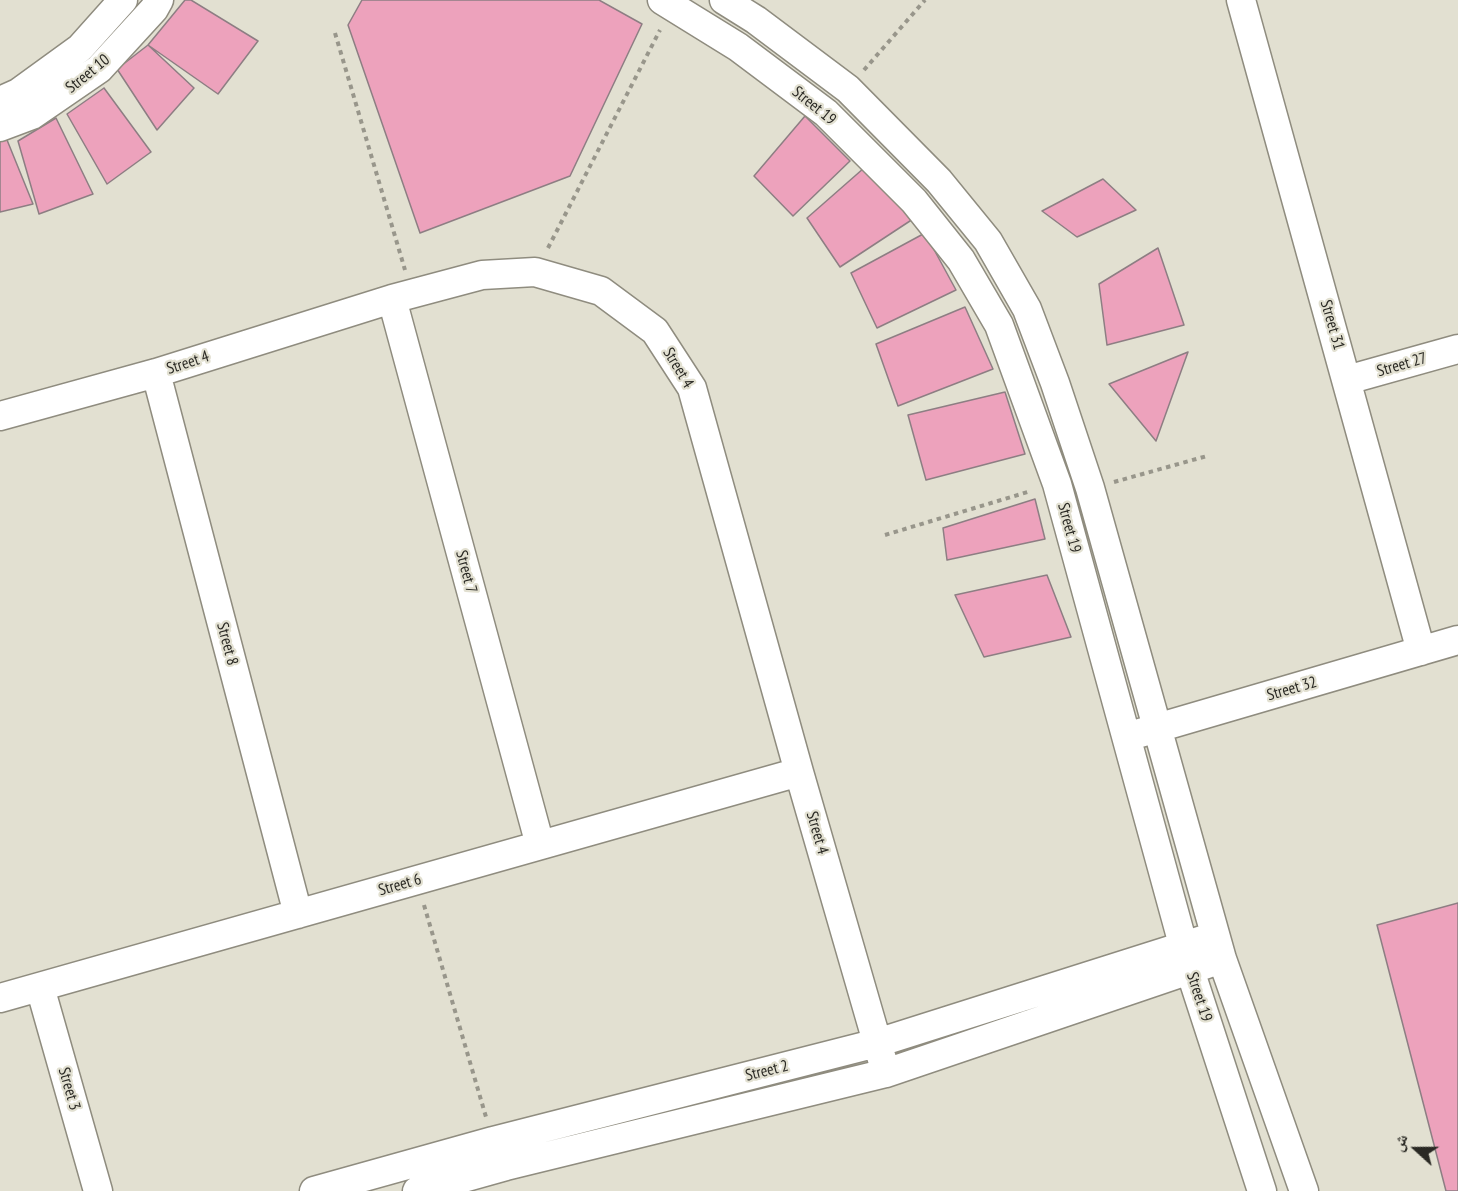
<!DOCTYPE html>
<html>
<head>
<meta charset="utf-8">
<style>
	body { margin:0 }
	#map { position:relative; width:1458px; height:1191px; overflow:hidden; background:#e2e0d1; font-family:"PT Sans Narrow","Noto Naskh Arabic",sans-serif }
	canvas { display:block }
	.north { position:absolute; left:1386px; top:1119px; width:60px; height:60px; -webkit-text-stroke:4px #e2e0d1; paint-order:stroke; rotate:291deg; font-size:16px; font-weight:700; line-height:24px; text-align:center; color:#2a2924 }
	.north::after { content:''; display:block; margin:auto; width:21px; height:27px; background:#2a2924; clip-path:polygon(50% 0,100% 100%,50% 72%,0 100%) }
</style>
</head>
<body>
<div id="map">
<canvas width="1458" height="1191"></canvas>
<div class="north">ش</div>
</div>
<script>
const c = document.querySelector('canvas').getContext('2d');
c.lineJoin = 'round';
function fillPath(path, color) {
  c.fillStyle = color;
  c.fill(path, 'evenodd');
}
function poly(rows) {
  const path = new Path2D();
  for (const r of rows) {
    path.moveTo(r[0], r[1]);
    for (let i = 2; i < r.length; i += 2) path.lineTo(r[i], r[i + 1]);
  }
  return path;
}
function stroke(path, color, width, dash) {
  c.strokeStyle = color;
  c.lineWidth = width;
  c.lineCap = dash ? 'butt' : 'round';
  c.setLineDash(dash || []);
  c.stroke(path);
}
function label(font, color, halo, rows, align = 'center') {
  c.font = font + ' "PT Sans Narrow",sans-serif';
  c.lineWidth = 4.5;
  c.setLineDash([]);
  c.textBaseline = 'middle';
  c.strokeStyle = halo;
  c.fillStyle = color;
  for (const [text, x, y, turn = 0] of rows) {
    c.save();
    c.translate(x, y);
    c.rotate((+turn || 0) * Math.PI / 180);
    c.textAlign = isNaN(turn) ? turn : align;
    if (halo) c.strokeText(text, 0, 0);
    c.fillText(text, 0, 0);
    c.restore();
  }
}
const building = poly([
	[185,0,191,0,258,41,218,94,148,45,185,0],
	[362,0,599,0,642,24,570,176,420,233,348,25,362,0],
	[148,45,194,88,157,130,117,69,148,45],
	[104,88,151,152,107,184,67,114,104,88],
	[805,116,850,161,793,216,754,176,805,116],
	[56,118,93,194,39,214,18,141,56,118],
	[5,135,33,204,0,212,0,137,5,135],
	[864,168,913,219,840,267,807,218,864,168],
	[1103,179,1136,210,1077,237,1042,211,1103,179],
	[925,233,956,290,877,328,851,273,925,233],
	[1158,248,1184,325,1107,345,1099,284,1158,248],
	[965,307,993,369,898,406,876,344,965,307],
	[1188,352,1156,441,1109,384,1188,352],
	[1005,392,1025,454,926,480,908,415,1005,392],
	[1035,499,1045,539,947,560,943,528,1035,499],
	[1047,575,1071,637,984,657,955,595,1047,575],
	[1458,903,1458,1191,1446,1191,1377,925,1458,903]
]);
fillPath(building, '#eda2bc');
stroke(building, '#8d7e83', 1.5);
const street = poly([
	[662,0,738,47,826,113,914,201,961,260,999,325,1057,484,1190,970,1262,1191],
	[724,0,756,20,848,89,939,181,988,241,1027,309,1055,383,1090,488,1222,959,1304,1191],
	[1241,0,1421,651],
	[0,101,18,93,80,48,123,0],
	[0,127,32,115,99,69,154,9,159,0],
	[392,299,540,845],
	[156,373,298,914],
	[1347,380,1458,349],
	[0,416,156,373,392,299,482,275,535,272,601,291,655,331,692,388,799,772,886,1073],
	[1140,733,1458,640],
	[40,987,98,1191],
	[0,998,799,772],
	[314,1191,493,1141,877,1043,1202,940],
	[417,1191,506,1166,886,1073,1207,964]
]);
stroke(street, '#8f8c7f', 31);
stroke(poly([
	[335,33,405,270],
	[864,70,925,0],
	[548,248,660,30],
	[1114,482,1207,456],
	[885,535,1031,491],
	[424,905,486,1117]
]), '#98968b', 4, [4.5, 4.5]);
stroke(street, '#fff', 28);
label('16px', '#2a2924', '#e2e0d1', [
	["Street 10",88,74,-39],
	["Street 19",814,106,39],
	["Street 31",1332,325,74],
	["Street 4",188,363,-18],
	["Street 27",1402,365,-16],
	["Street 4",678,368,59],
	["Street 19",1069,528,75],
	["Street 7",466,572,75],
	["Street 8",227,644,75],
	["Street 32",1292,689,-16],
	["Street 4",817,833,74],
	["Street 6",400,885,-16],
	["Street 19",1199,997,72],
	["Street 2",767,1071,-14],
	["Street 3",69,1089,74]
]);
</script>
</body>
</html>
